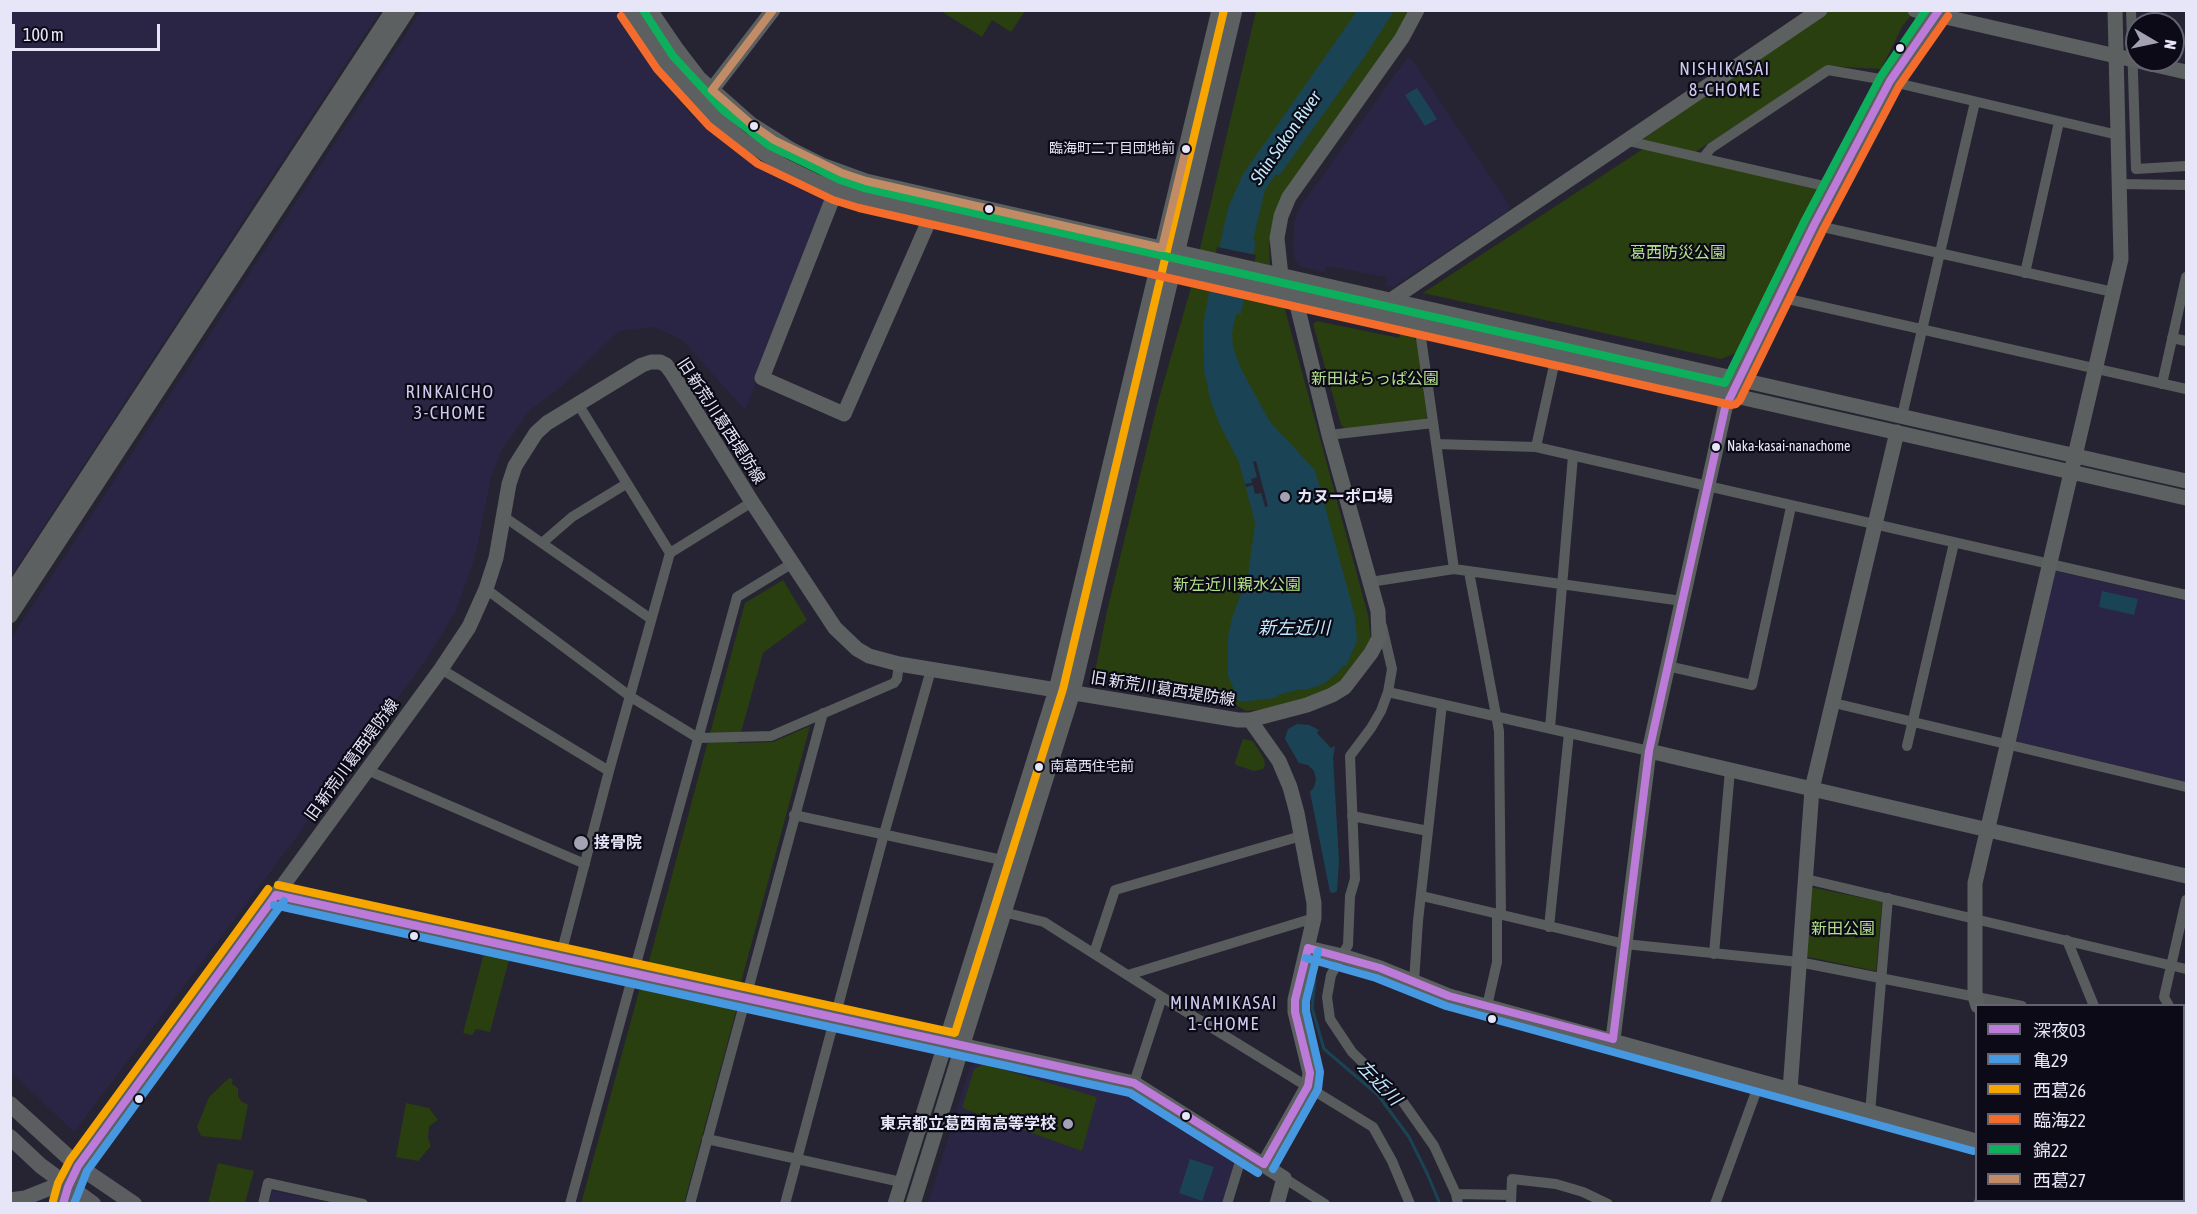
<!DOCTYPE html>
<html>
<head>
<meta charset="utf-8">
<style>
	body { margin:0 }
	#map { position:relative; width:2197px; height:1214px; overflow:hidden; background:#262432; font-family:"Asap Condensed","Noto Sans JP",sans-serif }
	canvas { display:block }
	.frame { position:absolute; inset:0; border:12px solid #e7e6f8; pointer-events:none }
	.legend { position:absolute; left:1975px; top:1004px; width:210px; height:198px; box-sizing:border-box; background:#0b0a16; border:2px solid #636270; margin:0; padding:8px 10px; list-style:none; font-size:18px; color:#e7e6f8 }
	.legend li { display:flex; align-items:center; gap:12px; height:30px }
	.legend b { width:30px; border:2px solid #636270 }
	.north { position:absolute; left:2125px; top:12px; width:60px; height:60px; box-sizing:border-box; background:#0b0a16; border:2px solid #636270; border-radius:50%; rotate:99deg; font-size:16px; font-weight:700; line-height:24px; text-align:center; color:#e7e6f8 }
	.north::after { content:''; display:block; margin:auto; width:21px; height:27px; background:#a3a2b3; clip-path:polygon(50% 0,100% 100%,50% 72%,0 100%) }
	.scale { position:absolute; left:12px; top:24px; width:148px; height:27px; box-sizing:border-box; border:3px solid #e7e6f8; border-top:0; padding-left:8px; font-size:18px; line-height:21px; white-space:nowrap; color:#e7e6f8; -webkit-text-stroke:4px #0b0a16; paint-order:stroke }
</style>
</head>
<body>
<div id="map">
<canvas width="2197" height="1214"></canvas>
<div class="frame"></div>
<ul class="legend">
<li><b style="height:8px;background:#bd7bd9"></b>深夜03</li>
<li><b style="height:8px;background:#4699e1"></b>亀29</li>
<li><b style="height:8px;background:#f7a600"></b>西葛26</li>
<li><b style="height:8px;background:#f36c2b"></b>臨海22</li>
<li><b style="height:8px;background:#0daf5c"></b>錦22</li>
<li><b style="height:8px;background:#c18c65"></b>西葛27</li>
</ul>
<div class="north">N</div>
<div class="scale">100 m</div>
</div>
<script>
const c = document.querySelector('canvas').getContext('2d');
c.lineJoin = 'round';
function fillPath(path, color) {
  c.fillStyle = color;
  c.fill(path, 'evenodd');
}
function poly(rows) {
  const path = new Path2D();
  for (const r of rows) {
    path.moveTo(r[0], r[1]);
    for (let i = 2; i < r.length; i += 2) path.lineTo(r[i], r[i + 1]);
  }
  return path;
}
function stroke(path, color, width, dash) {
  c.strokeStyle = color;
  c.lineWidth = width;
  c.lineCap = dash ? 'butt' : 'round';
  c.setLineDash(dash || []);
  c.stroke(path);
}
function label(font, color, halo, rows, align = 'center') {
  c.font = font + ' "Asap Condensed","Noto Sans JP",sans-serif';
  c.lineWidth = 4.5;
  c.setLineDash([]);
  c.textBaseline = 'middle';
  c.strokeStyle = halo;
  c.fillStyle = color;
  for (const [text, x, y, turn = 0] of rows) {
    c.save();
    c.translate(x, y);
    c.rotate((+turn || 0) * Math.PI / 180);
    c.textAlign = isNaN(turn) ? turn : align;
    if (halo) c.strokeText(text, 0, 0);
    c.fillText(text, 0, 0);
    c.restore();
  }
}
fillPath(poly([
	[11,10,380,11,11,576,10,11],
	[421,11,614,11,660,78,691,115,733,151,776,177,827,202,745,410,682,340,655,327,619,331,555,392,530,410,501,451,491,478,475,557,456,611,429,655,292,843,74,1132,11,1072,10,640],
	[1407,58,1411,58,1510,206,1507,208,1508,211,1393,287,1386,286,1387,277,1326,266,1324,272,1300,266,1295,260,1293,248,1294,224,1298,210],
	[2055,571,2186,601,2186,782,2016,741],
	[983,1058,1133,1092,1233,1156,1237,1162,1224,1203,928,1204,970,1066],
	[272,1191,333,1203,269,1203]
]), '#2a2544');
fillPath(poly([
	[941,11,1025,10,1025,11,1011,32,992,20,982,37],
	[1256,11,1410,11,1396,34,1274,214,1269,246,1272,304,1284,306,1368,615,1371,640,1342,684,1284,707,1246,711,1236,705,1093,682,1107,611,1158,402,1190,291],
	[1826,11,1915,11,1903,25,1881,69,1828,66,1695,152,1643,141,1644,138],
	[1643,149,1817,188,1818,193,1736,353,1721,359,1423,293],
	[1317,321,1399,338,1400,334,1413,336,1417,342,1427,417,1424,420,1345,429,1341,425,1313,324],
	[783,580,807,620,763,653,738,743,773,742,810,726,740,986,648,965,745,603],
	[1243,739,1253,741,1264,759,1265,765,1263,769,1254,771,1236,765,1235,762],
	[1810,887,1882,902,1876,971,1804,956],
	[484,953,509,960,490,1032,476,1029,472,1035,463,1033],
	[641,984,732,1002,736,1011,684,1203,581,1204],
	[984,1064,1097,1097,1082,1151,962,1108,974,1069],
	[229,1078,233,1079,232,1084,238,1088,238,1096,242,1102,248,1105,241,1140,201,1136,197,1127,209,1097],
	[406,1103,429,1108,438,1120,429,1126,428,1138,431,1146,418,1161,396,1157],
	[218,1163,254,1171,245,1203,208,1203]
]), '#293f0f');
fillPath(poly([
	[1357,11,1394,11,1363,59,1279,176,1276,174,1265,190,1253,240,1256,241,1241,314,1236,314,1232,333,1233,347,1241,369,1270,422,1315,470,1355,616,1357,641,1346,666,1344,665,1336,674,1323,684,1305,690,1301,689,1278,695,1275,698,1239,702,1228,675,1228,637,1232,618,1248,575,1255,523,1239,462,1219,423,1211,402,1204,370,1203,326,1206,308,1228,208,1243,174],
	[1417,88,1437,119,1425,126,1405,95],
	[2102,591,2138,599,2134,615,2099,607],
	[1297,724,1309,725,1319,730,1317,733,1331,748,1335,746,1333,758,1339,861,1337,891,1333,893,1330,892,1310,792,1314,787,1316,779,1314,771,1308,765,1299,763,1285,739,1288,729],
	[1190,1159,1214,1167,1202,1201,1179,1193]
]), '#1a4455');
fillPath(poly([
	[1217,247,1256,255,1247,299,1207,290],
	[1256,461,1268,506,1265,507,1261,493,1255,494,1253,485,1246,487,1245,484,1252,483,1251,479,1257,477,1253,462]
]), '#262432');
stroke(poly([
	[1315,980,1312,1008,1324,1049,1378,1095,1409,1137,1427,1173,1440,1204]
]), '#1a4455', 3);
stroke(poly([
	[2131,10,2136,169,2186,166],
	[1628,141,1833,188],
	[1703,158,1711,148,1828,70,1880,79,2118,135],
	[2119,184,2186,185],
	[1814,225,2113,292],
	[2025,273,2059,122],
	[1779,297,2186,389],
	[1419,324,1454,569],
	[2172,338,2186,341],
	[2162,384,2186,277],
	[578,404,670,553],
	[1902,416,1975,102],
	[1329,435,1433,423],
	[1436,444,1536,447,2186,595],
	[1536,447,1556,356],
	[503,516,651,619],
	[542,543,572,517,626,484],
	[1469,572,1499,731,1501,915],
	[1370,582,1454,569,1682,601],
	[486,589,631,697,698,738,771,736,894,683,897,679,899,664],
	[1382,626,1392,669,1388,692,1381,711,1371,728,1350,756,1355,879,1350,896,1348,945,1331,975,1327,997,1330,1019,1352,1052,1403,1102,1434,1146,1456,1194,1458,1204],
	[1667,666,1752,685,1791,507],
	[441,669,609,771],
	[1388,692,1649,751],
	[1834,703,2186,787],
	[1550,728,1573,456],
	[1907,746,1954,543],
	[367,770,585,864],
	[794,815,1002,860],
	[1352,816,1428,831],
	[1806,879,2186,969],
	[1422,896,1625,944,1799,962,2022,1006],
	[1003,912,1044,922,1162,997,1373,1127,1392,1161,1410,1204],
	[1549,927,1569,733],
	[2067,940,2094,1006],
	[1094,953,1115,890,1301,836],
	[1714,954,1730,770],
	[560,958,609,771,670,553,752,502],
	[1128,975,1314,918],
	[1414,982,1418,921,1442,704],
	[1487,1006,1497,962,1497,914],
	[2169,1006,2164,997,2186,900],
	[2184,1037,2186,1043],
	[2184,1060,2186,1058],
	[1134,1083,1162,997],
	[1870,1113,1888,898],
	[707,1139,901,1182],
	[1284,1178,1325,1204],
	[2184,1192,2186,1197],
	[1456,1194,1511,1195],
	[263,1204,268,1183,363,1204],
	[570,1204,737,597,791,564],
	[690,1204,823,713],
	[785,1204,884,834,931,670],
	[1227,1204,1243,1152],
	[1511,1204,1512,1179,1556,1184,1583,1192,1608,1204],
	[1715,1204,1760,1081],
	[1978,1204,1980,1200]
]), '#595c5c', 10);
stroke(poly([
	[630,10,665,63,716,118,740,138,784,166,815,181,861,198,2186,498],
	[650,10,676,48,699,78,751,124,792,150,822,165,866,181,2186,481],
	[1915,10,2186,72],
	[707,96,773,10],
	[836,190,762,378,844,414,932,214],
	[1281,276,1277,238,1281,216,1289,197,1402,38,1417,10],
	[1391,300,1820,10],
	[10,594,393,10],
	[10,616,408,10],
	[1250,720,1279,761,1290,787,1297,813,1314,903,1314,918,1295,1000,1295,1012,1310,1073,1308,1086,1264,1164],
	[1649,751,2186,876],
	[276,895,1134,1083,1284,1178,1277,1204],
	[1308,948,1342,956,1380,968,1449,996,1976,1141],
	[1978,1006,1975,996,1975,883,2121,259,2115,10],
	[1613,1039,1649,751,1725,408,1814,225,1890,81,1939,10],
	[1790,1090,1812,789,1897,432],
	[10,1200,25,1198,63,1183,78,1166,441,669,469,627,486,589,496,558,509,484,515,466,536,433,547,423,642,365,651,362,660,362,666,365,672,373,752,502,835,628,857,649,869,656,899,664,1238,720,1250,720,1307,705,1332,695,1345,687,1371,653,1379,638,1378,611,1329,435,1295,297],
	[2062,1200,2063,1204],
	[63,1204,73,1177],
	[895,1204,1056,690,1219,10],
	[913,1204,1073,692,1235,10]
]), '#5c6060', 15);
stroke(poly([
	[10,1104,78,1166,134,1204],
	[10,1137,41,1166,93,1204]
]), '#5b5d60', 16);
stroke(poly([
	[276,895,1134,1083,1264,1164],
	[1308,948,1380,968,1449,996,1613,1039],
	[1613,1039,1649,751,1725,408,1814,225,1890,81,1939,10],
	[1264,1164,1308,1086,1310,1073,1295,1012,1295,1000,1308,948],
	[63,1204,68,1187,78,1166,276,895]
]), '#bd7bd9', 8);
stroke(poly([
	[274,905,1130,1093,1258,1173],
	[1306,958,1376,978,1446,1006,1973,1151],
	[1273,1169,1318,1089,1320,1072,1306,1011,1306,1001,1318,951],
	[74,1204,87,1171,284,901]
]), '#4699e1', 8);
stroke(poly([
	[278,885,955,1033,1063,689,1224,10],
	[53,1201,58,1183,70,1160,268,889]
]), '#f7a600', 8);
stroke(poly([
	[621,16,657,69,709,126,758,164,833,200,859,208,1731,405,1736,404,1740,400,1823,230,1899,86,1948,16]
]), '#f36c2b', 8);
stroke(poly([
	[643,10,673,56,723,110,770,146,840,180,864,188,1725,383,1805,220,1881,76,1926,10]
]), '#0daf5c', 8);
stroke(poly([
	[712,90,751,124,774,140,842,173,866,181,1162,248],
	[712,90,773,10],
	[1162,248,1186,149]
]), '#c18c65', 8);
for (const [x, y, r, color] of [
	[1900,48,5,"#e7e6f8"],
	[754,126,5,"#e7e6f8"],
	[1186,149,5,"#e7e6f8"],
	[989,209,5,"#e7e6f8"],
	[1716,447,5,"#e7e6f8"],
	[1285,497,6,"#a3a2b3"],
	[1039,767,5,"#e7e6f8"],
	[581,843,8,"#a3a2b3"],
	[414,936,5,"#e7e6f8"],
	[1492,1019,5,"#e7e6f8"],
	[139,1099,5,"#e7e6f8"],
	[1186,1116,5,"#e7e6f8"],
	[1068,1124,6,"#a3a2b3"]
]) {
  const dot = new Path2D();
  dot.arc(x, y, r, 0, 2 * Math.PI);
  c.fillStyle = color;
  c.fill(dot);
  stroke(dot, '#0b0a16', 2);
}
label('14px', '#e7e6f8', '#0b0a16', [
	["臨海町二丁目団地前",1175,149,"right"],
	["Naka-kasai-nanachome",1727,447],
	["南葛西住宅前",1050,767]
], 'left');
label('16px', '#b3e187', '#0b0a16', [
	["葛西防災公園",1678,253],
	["新田はらっぱ公園",1375,379],
	["新左近川親水公園",1237,585],
	["新田公園",1843,929]
]);
label('16px', '#e7e6f8', '#0b0a16', [
	["旧 新荒川葛西堤防線",721,421,57],
	["旧 新荒川葛西堤防線",1163,689,9],
	["旧 新荒川葛西堤防線",352,760,-54]
]);
label('bold 16px', '#e7e6f8', '#0b0a16', [
	["カヌーポロ場",1297,497],
	["接骨院",594,843],
	["東京都立葛西南高等学校",1056,1124,"right"]
], 'left');
c.letterSpacing = '1.5px';
label('18px', '#cdcaee', '#0b0a16', [
	["NISHIKASAI",1725,69],
	["8-CHOME",1725,90],
	["RINKAICHO",450,392],
	["3-CHOME",450,413],
	["MINAMIKASAI",1224,1003],
	["1-CHOME",1224,1024]
]);
c.letterSpacing = '0px';
label('italic 18px', '#bfe9fc', '#0b0a16', [
	["Shin Sakon River",1286,138,-55],
	["新左近川",1294,628],
	["左近川",1379,1083,46]
]);
</script>
</body>
</html>
